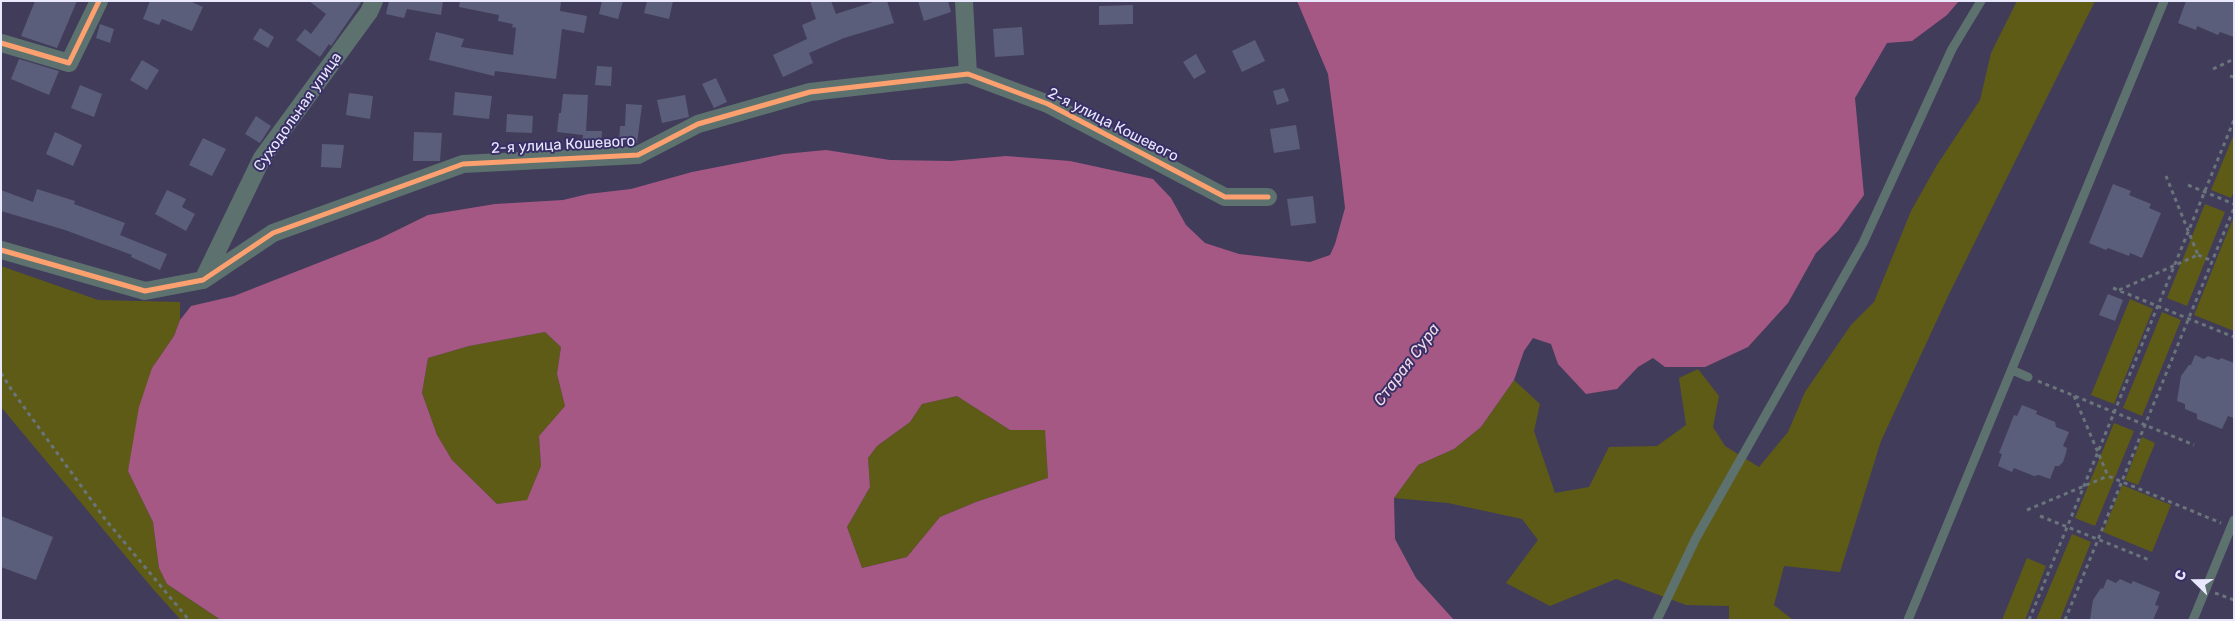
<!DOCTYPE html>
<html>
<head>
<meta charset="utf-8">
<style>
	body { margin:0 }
	#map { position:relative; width:2235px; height:621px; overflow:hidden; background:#413c5a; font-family:Rubik,sans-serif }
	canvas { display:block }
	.frame { position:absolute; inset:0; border:2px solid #e9e8fd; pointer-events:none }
	.north { position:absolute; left:2170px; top:556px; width:50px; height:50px; -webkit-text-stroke:4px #392f67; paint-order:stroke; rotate:292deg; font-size:14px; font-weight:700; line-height:20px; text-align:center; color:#e9e8fd }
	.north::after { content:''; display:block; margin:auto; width:18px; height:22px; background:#e9e8fd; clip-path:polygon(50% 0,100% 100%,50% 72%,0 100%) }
</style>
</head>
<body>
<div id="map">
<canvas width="2235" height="621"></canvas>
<div class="frame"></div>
<div class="north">С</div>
</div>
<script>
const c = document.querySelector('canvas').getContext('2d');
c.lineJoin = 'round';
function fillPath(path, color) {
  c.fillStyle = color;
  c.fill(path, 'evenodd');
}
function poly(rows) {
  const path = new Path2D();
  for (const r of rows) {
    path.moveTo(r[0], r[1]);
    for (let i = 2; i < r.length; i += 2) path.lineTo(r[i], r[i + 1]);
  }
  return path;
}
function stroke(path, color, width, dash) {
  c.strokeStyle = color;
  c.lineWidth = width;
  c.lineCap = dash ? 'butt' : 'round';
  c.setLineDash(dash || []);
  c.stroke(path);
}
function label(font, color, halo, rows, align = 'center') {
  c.font = font + ' Rubik,sans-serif';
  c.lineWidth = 4;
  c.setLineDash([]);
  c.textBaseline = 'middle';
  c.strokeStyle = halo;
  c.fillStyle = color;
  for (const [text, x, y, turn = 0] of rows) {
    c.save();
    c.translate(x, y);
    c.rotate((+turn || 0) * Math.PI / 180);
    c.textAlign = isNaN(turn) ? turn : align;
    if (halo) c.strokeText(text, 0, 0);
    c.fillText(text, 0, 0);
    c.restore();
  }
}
fillPath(poly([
	[2017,1,2095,1,1949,294,1881,441,1840,572,1784,566,1774,605,1793,620,1729,620,1729,606,1686,605,1616,579,1550,606,1506,583,1538,540,1522,519,1448,503,1394,498,1418,465,1454,449,1481,427,1514,380,1540,404,1534,431,1555,493,1589,487,1609,447,1657,446,1686,425,1679,378,1698,369,1719,396,1713,427,1725,446,1759,467,1788,432,1805,392,1851,325,1874,302,1911,211,1937,165,1980,100,1991,53],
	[2234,134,2234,191,2231,198,2211,190],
	[2205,204,2225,212,2187,306,2167,298],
	[2234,216,2234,331,2194,315],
	[1,266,98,300,180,302,180,320,174,336,152,368,128,471,153,522,159,568,167,584,221,620,181,620,153,589,1,407],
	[2130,299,2153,309,2114,404,2091,395],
	[2162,312,2181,320,2142,416,2123,408],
	[545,332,561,347,557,374,565,406,539,436,541,466,527,501,497,504,452,460,437,435,422,393,428,358,469,346],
	[957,396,1010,430,1045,430,1048,478,976,502,940,517,907,557,862,568,847,527,870,487,868,458,877,446,910,422,922,404],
	[2114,423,2134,431,2095,526,2075,518],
	[2142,437,2155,443,2138,485,2125,480],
	[2122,485,2171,505,2152,552,2103,532],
	[2072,534,2091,542,2060,620,2036,620],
	[2027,558,2046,566,2025,620,2002,620]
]), '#5e5b17');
fillPath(poly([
	[1297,1,1959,1,1947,15,1912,41,1887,43,1855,98,1864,195,1838,231,1816,253,1788,303,1748,347,1705,367,1665,367,1653,358,1638,367,1617,389,1586,394,1558,364,1551,344,1533,338,1524,351,1514,380,1481,427,1454,449,1418,465,1394,498,1395,539,1416,578,1454,620,221,620,167,584,159,568,153,522,128,471,139,407,152,368,174,336,180,320,191,306,234,296,379,239,428,215,495,204,563,200,588,194,631,189,692,172,784,154,826,150,890,160,951,161,1006,156,1070,161,1153,179,1171,198,1186,225,1205,243,1239,254,1310,262,1330,255,1335,244,1345,208,1341,173,1328,74],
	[545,332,561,347,557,374,565,406,539,436,541,466,527,500,497,504,452,460,437,435,422,393,428,358,469,346],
	[957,396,1010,430,1045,430,1048,478,976,502,940,517,907,557,862,568,847,527,870,487,868,458,877,446,910,422,922,404]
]), '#a65885');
fillPath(poly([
	[35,1,77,1,57,48,21,36],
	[150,1,190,1,203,7,192,31,162,19,159,25,143,19],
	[309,1,362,1,331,46,329,44,320,57,296,40,305,29,311,34,326,14],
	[389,1,443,1,441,15,407,9,404,18,386,14],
	[460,1,561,1,560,11,587,16,584,33,562,29,556,79,495,71,494,76,429,60,436,32,464,39,461,47,513,55,516,28,512,27,513,24,498,21,499,15,459,7],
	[602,1,623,1,618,19,599,14],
	[647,1,673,1,669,19,644,13],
	[810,1,831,1,836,14,876,1,887,1,894,23,844,38,809,53,813,63,783,77,773,55,807,39,802,25,816,19],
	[918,1,948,1,951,12,924,21],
	[2186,1,2234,1,2234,37,2220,32,2218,35,2197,26,2196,30,2178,23],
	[1133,5,1133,24,1099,25,1099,6],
	[100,24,114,29,110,43,96,38],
	[1022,27,1024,55,995,57,993,29],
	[260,28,274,37,268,48,253,39],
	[1255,40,1265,61,1242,72,1232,51],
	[1196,54,1206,72,1194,79,1183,62],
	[19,59,59,71,49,95,11,79],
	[142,60,159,70,147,90,130,80],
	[597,66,612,67,611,86,595,85],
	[716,78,727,102,714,108,702,84],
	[80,85,102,94,94,117,71,108],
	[1284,88,1289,101,1277,105,1273,91],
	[455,92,492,96,489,119,453,115],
	[349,93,373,96,370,119,346,115],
	[563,94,588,95,586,131,602,131,601,145,582,144,583,135,557,132,559,113,561,113],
	[685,95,689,117,662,123,657,100],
	[626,104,642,105,637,143,619,143,620,126,625,126],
	[507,114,533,116,532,133,506,132],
	[256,116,271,126,260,143,245,134],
	[1296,125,1300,149,1274,153,1270,129],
	[55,132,82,145,73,166,46,154],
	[414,132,442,133,440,161,413,161],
	[203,138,226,149,212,176,189,165],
	[322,144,344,145,341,168,321,167],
	[2113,184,2131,191,2129,195,2151,204,2149,208,2161,213,2142,258,2130,253,2129,256,2108,248,2106,250,2089,243],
	[37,189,75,201,74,204,125,223,120,235,167,254,160,270,131,257,132,255,65,230,1,211,1,190,33,202],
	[167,190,186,199,182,207,195,214,186,231,155,214],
	[1313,196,1316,223,1291,226,1287,199],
	[2108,294,2123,300,2115,321,2099,315],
	[2195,355,2204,359,2208,356,2219,360,2221,358,2234,363,2234,418,2228,416,2222,429,2197,419,2197,414,2185,409,2185,404,2177,401,2181,376,2189,365,2191,365],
	[2022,405,2037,411,2036,414,2055,422,2056,427,2069,432,2063,446,2067,448,2066,453,2063,462,2059,466,2055,466,2050,479,2039,475,2034,476,2014,468,2012,472,1998,466,2002,454,1999,453,2014,415,2017,416],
	[1,516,53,537,36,580,1,567],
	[2107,579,2116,583,2120,579,2131,584,2133,581,2160,592,2155,605,2159,606,2153,620,2090,620,2093,600,2101,588,2103,589]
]), '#5b5e7a');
stroke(poly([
	[2213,69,2234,59],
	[2230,76,2234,77],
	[2188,185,2234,204],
	[2198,255,2212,261],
	[2113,288,2234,337],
	[2119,290,2198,255,2166,176],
	[1,373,13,392,105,519,189,620],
	[2038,381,2194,445],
	[2074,396,2108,476,2221,523],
	[2027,510,2108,476],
	[2040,516,2149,560],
	[2215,593,2234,600],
	[1987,619,1987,620],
	[2029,620,2234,120],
	[2065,620,2234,208]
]), '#6a747b', 3, [4, 4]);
stroke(poly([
	[2012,370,2028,377],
	[1657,620,1696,538,1863,243,1952,49,1981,1],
	[1908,620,2164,1],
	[2193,620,2234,520]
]), '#5d726e', 9);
stroke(poly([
	[964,1,968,74],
	[1,43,69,63,99,1],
	[1,250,145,291,203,280,273,233,463,164,638,155,698,124,810,92,968,74,1048,104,1225,197,1268,197],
	[203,280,262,158,369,12,374,1]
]), '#5d726e', 18);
stroke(poly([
	[1,43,69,63,99,1],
	[1,250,145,291,203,280,273,233,463,164,638,155,698,124,810,92,968,74,1048,104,1225,197,1268,197]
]), '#fca06f', 5);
label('15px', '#e9e8fd', '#392f67', [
	["Суходольная улица",298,112,-55],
	["2-я улица Кошевого",1113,125,27],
	["2-я улица Кошевого",563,145,-3]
]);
label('italic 16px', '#f3dae6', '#392f67', [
	["Старая Сура",1407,365,-53]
]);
</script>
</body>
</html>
